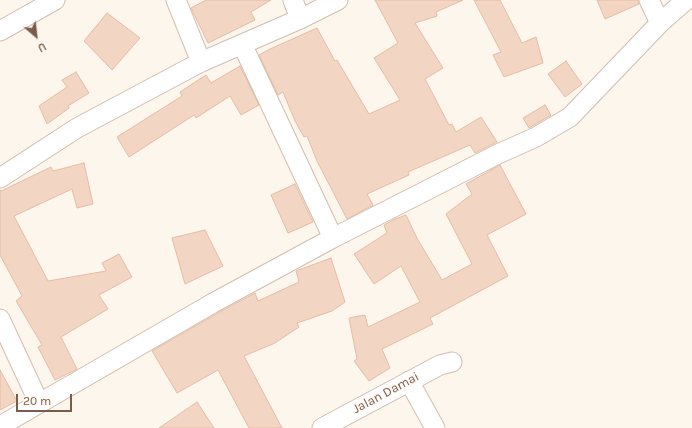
<!DOCTYPE html>
<html>
<head>
<meta charset="utf-8">
<style>
	body { margin:0 }
	#map { position:relative; width:692px; height:428px; overflow:hidden; background:#fdf6ec; font-family:Karla,sans-serif }
	canvas { display:block }
	.north { position:absolute; left:16px; top:16px; width:40px; height:40px; -webkit-text-stroke:3px #fffaf3; paint-order:stroke; rotate:152deg; font-size:11px; font-weight:700; line-height:16px; text-align:center; color:#7a5c4d }
	.north::after { content:''; display:block; margin:auto; width:14px; height:18px; background:#7a5c4d; clip-path:polygon(50% 0,100% 100%,50% 72%,0 100%) }
	.scale { position:absolute; left:16px; top:394px; width:56px; height:18px; box-sizing:border-box; border:2px solid #7a5c4d; border-top:0; padding-left:5px; font-size:12px; line-height:14px; white-space:nowrap; color:#7a5c4d; -webkit-text-stroke:3px #fffaf3; paint-order:stroke }
</style>
</head>
<body>
<div id="map">
<canvas width="692" height="428"></canvas>
<div class="north">U</div>
<div class="scale">20 m</div>
</div>
<script>
const c = document.querySelector('canvas').getContext('2d');
c.lineJoin = 'round';
function fillPath(path, color) {
  c.fillStyle = color;
  c.fill(path, 'evenodd');
}
function poly(rows) {
  const path = new Path2D();
  for (const r of rows) {
    path.moveTo(r[0], r[1]);
    for (let i = 2; i < r.length; i += 2) path.lineTo(r[i], r[i + 1]);
  }
  return path;
}
function stroke(path, color, width, dash) {
  c.strokeStyle = color;
  c.lineWidth = width;
  c.lineCap = dash ? 'butt' : 'round';
  c.setLineDash(dash || []);
  c.stroke(path);
}
function label(font, color, halo, rows, align = 'center') {
  c.font = font + ' Karla,sans-serif';
  c.lineWidth = 3;
  c.setLineDash([]);
  c.textBaseline = 'middle';
  c.strokeStyle = halo;
  c.fillStyle = color;
  for (const [text, x, y, turn = 0] of rows) {
    c.save();
    c.translate(x, y);
    c.rotate((+turn || 0) * Math.PI / 180);
    c.textAlign = isNaN(turn) ? turn : align;
    if (halo) c.strokeText(text, 0, 0);
    c.fillText(text, 0, 0);
    c.restore();
  }
}
const building = poly([
	[206,0,271,0,251,12,255,20,208,43,191,8,206,0],
	[375,0,463,0,436,12,437,16,415,23,443,68,425,79,449,125,452,124,456,132,481,117,497,142,475,153,470,145,408,172,409,175,367,194,373,205,347,219,317,161,307,136,304,137,295,121,283,92,278,95,259,55,270,49,317,28,335,61,337,60,369,114,400,100,374,58,398,43,375,0],
	[474,0,500,0,522,43,536,37,543,63,504,77,493,55,501,52,474,0],
	[597,0,638,0,639,4,605,19,597,0],
	[107,13,140,38,112,70,84,41,107,13],
	[566,61,582,84,565,97,548,74,566,61],
	[240,66,259,105,241,115,230,96,196,118,194,115,129,157,117,137,182,96,180,92,206,75,211,83,240,66],
	[76,72,89,93,68,106,69,108,47,124,39,106,67,87,62,80,76,72],
	[545,105,551,115,529,128,523,118,545,105],
	[84,163,93,204,77,208,72,189,14,216,48,281,106,271,102,263,119,254,132,277,99,295,108,309,61,337,77,369,55,380,38,347,42,345,16,301,22,296,0,255,0,190,1,191,51,167,53,171,84,163],
	[500,165,526,214,487,235,508,276,430,318,433,324,382,349,390,368,369,381,354,361,357,359,349,318,365,315,368,327,420,302,401,266,374,284,354,254,387,233,384,225,395,219,406,215,418,240,442,280,472,264,446,214,472,194,466,184,500,165],
	[295,184,313,222,288,233,271,195,295,184],
	[205,230,223,266,185,284,172,238,205,230],
	[331,258,345,302,332,311,297,323,299,327,275,343,244,356,282,428,249,428,218,370,177,393,152,351,218,313,255,293,258,301,299,282,296,271,331,258],
	[0,370,17,401,0,410,0,370],
	[197,402,214,428,159,428,197,402]
]);
fillPath(building, '#f3d5c3');
stroke(building, '#e6bba3', 1);
const minor = poly([
	[176,0,201,62],
	[293,0,300,19],
	[649,0,660,23],
	[0,31,55,0],
	[242,44,333,238],
	[0,178,77,128,201,62,300,19,338,0],
	[0,319,39,403],
	[409,381,435,428],
	[0,426,213,303,333,238,498,154,536,137,570,117,660,23,686,0],
	[322,428,440,365,452,362]
]);
stroke(minor, '#d1beb0', 21);
stroke(minor, '#fff', 19);
label('13px', '#7a5c4d', '#fffaf3', [
	["Jalan Damai",386,393,-28]
]);
</script>
</body>
</html>
